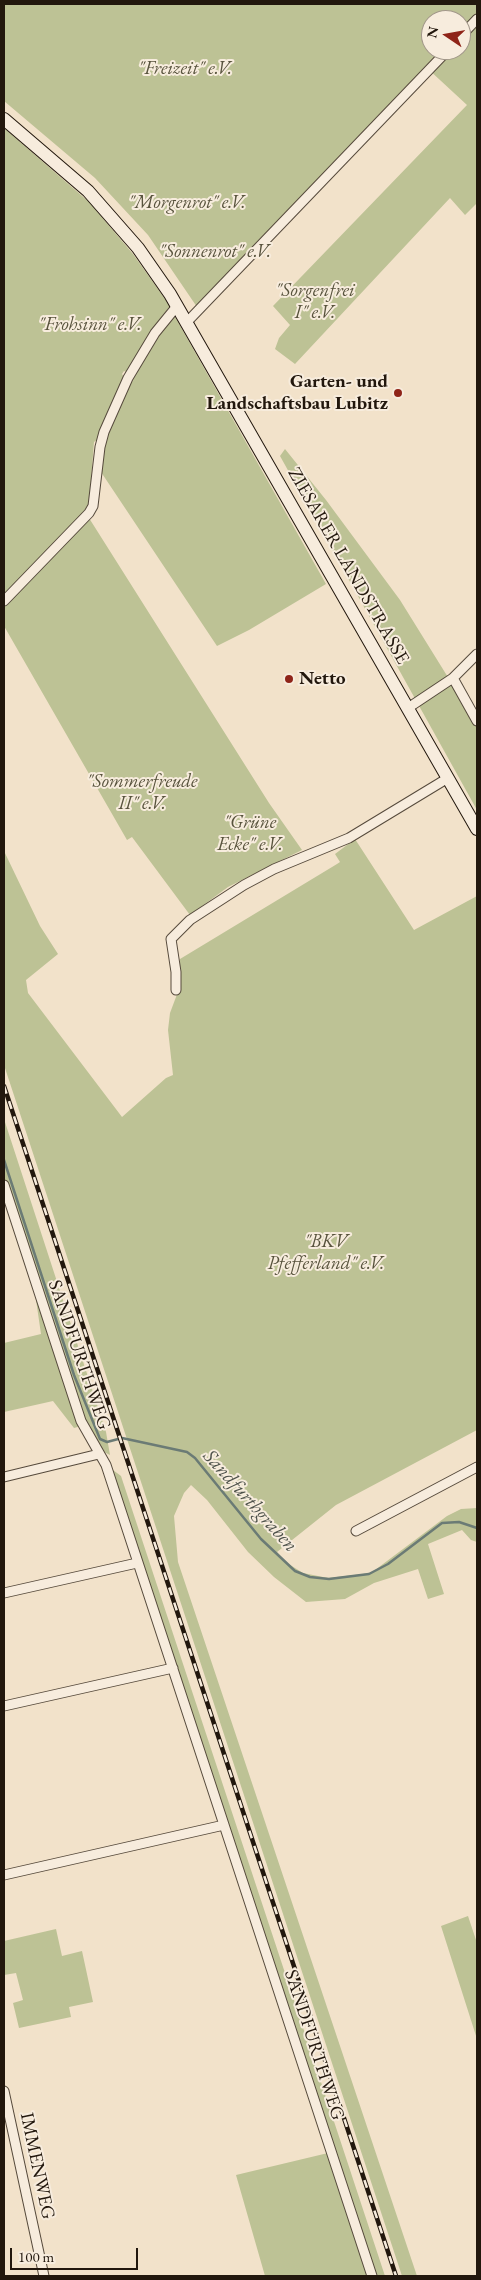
<!DOCTYPE html>
<html>
<head>
<meta charset="utf-8">
<style>
	body { margin:0 }
	#map { position:relative; width:481px; height:2280px; overflow:hidden; background:#f2e2ca; font-family:"EB Garamond",serif }
	canvas { display:block }
	.frame { position:absolute; inset:0; border:5px solid #22170d; pointer-events:none }
	.north { position:absolute; left:421px; top:10px; width:50px; height:50px; box-sizing:border-box; background:#f7ecdd; border:1px solid #a2978a; border-radius:50%; rotate:282deg; font-size:14px; font-weight:700; line-height:20px; text-align:center; color:#22170d }
	.north::after { content:''; display:block; margin:auto; width:18px; height:22px; background:#8f2418; clip-path:polygon(50% 0,100% 100%,50% 72%,0 100%) }
	.scale { position:absolute; left:10px; top:2248px; width:128px; height:22px; box-sizing:border-box; border:2px solid #22170d; border-top:0; padding-left:6px; font-size:15px; line-height:18px; white-space:nowrap; color:#22170d; -webkit-text-stroke:4px #f7ecdd; paint-order:stroke }
</style>
</head>
<body>
<div id="map">
<canvas width="481" height="2280"></canvas>
<div class="frame"></div>
<div class="north">N</div>
<div class="scale">100 m</div>
</div>
<script>
const c = document.querySelector('canvas').getContext('2d');
c.lineJoin = 'round';
function fillPath(path, color) {
  c.fillStyle = color;
  c.fill(path, 'evenodd');
}
function poly(rows) {
  const path = new Path2D();
  for (const r of rows) {
    path.moveTo(r[0], r[1]);
    for (let i = 2; i < r.length; i += 2) path.lineTo(r[i], r[i + 1]);
  }
  return path;
}
function stroke(path, color, width, dash) {
  c.strokeStyle = color;
  c.lineWidth = width;
  c.lineCap = dash ? 'butt' : 'round';
  c.setLineDash(dash || []);
  c.stroke(path);
}
function label(font, color, halo, rows, align = 'center') {
  c.font = font + ' "EB Garamond",serif';
  c.lineWidth = 4;
  c.setLineDash([]);
  c.textBaseline = 'middle';
  c.strokeStyle = halo;
  c.fillStyle = color;
  for (const [text, x, y, turn = 0] of rows) {
    c.save();
    c.translate(x, y);
    c.rotate((+turn || 0) * Math.PI / 180);
    c.textAlign = isNaN(turn) ? turn : align;
    if (halo) c.strokeText(text, 0, 0);
    c.fillText(text, 0, 0);
    c.restore();
  }
}
fillPath(poly([
	[4,4,477,4,477,203,465,215,450,198,295,364,275,349,279,338,290,325,273,306,467,105,427,68,197,307,148,235,95,178,4,101],
	[431,20,461,20,461,50,431,50],
	[4,128,89,202,133,254,170,306,154,327,128,373,124,371,122,374,125,379,97,440,94,442,89,507,4,597],
	[174,315,326,584,249,630,217,646,101,472,107,433,128,384,133,381,134,373,159,334],
	[285,449,326,500,400,600,477,724,477,810,280,456],
	[89,518,269,803,302,850,228,887,190,915,132,837,127,840,4,626,4,605],
	[355,839,414,930,477,896,477,1430,336,1505,277,1552,287,1563,303,1573,328,1578,371,1573,447,1516,461,1509,477,1508,477,1542,471,1540,462,1530,428,1544,444,1594,428,1599,418,1569,374,1583,345,1599,306,1602,274,1577,248,1552,207,1500,191,1485,184,1493,174,1516,178,1562,417,2276,402,2276,4,1065,4,851,40,926,58,954,26,980,28,993,122,1117,166,1078,173,1075,168,1030,170,1013,179,989,180,959,337,864,340,862,335,854],
	[4,1119,106,1432,110,1455,100,1450,85,1423,4,1177],
	[35,1293,81,1426,74,1428,53,1401,4,1412,4,1343,41,1334],
	[113,1470,121,1476,385,2276,375,2276,115,1482],
	[468,1916,477,1943,477,2039,441,1926],
	[56,1929,62,1956,82,1951,93,2002,69,2007,71,2017,19,2028,13,2003,23,2000,16,1973,4,1975,4,1941],
	[328,2153,369,2276,265,2276,236,2175]
]), '#bdc295');
stroke(poly([
	[4,1160,74,1375,100,1439,107,1442,122,1438,187,1452,195,1458,261,1539,295,1571,310,1577,329,1579,369,1574,388,1564,442,1523,459,1522,477,1528]
]), '#6b7b75', 2.5);
const minor = poly([
	[461,36,477,19],
	[187,322,448,50],
	[4,601,89,513,93,506,100,447,104,432,128,378,155,333,177,306],
	[453,678,477,721],
	[408,708,453,678,477,654],
	[176,990,176,972,171,939,190,920,244,885,274,869,349,838,448,778],
	[4,1185,81,1421,106,1465,372,2276],
	[4,1477,99,1454],
	[356,1531,477,1467],
	[4,1593,137,1563],
	[4,1706,173,1668],
	[4,1875,224,1825],
	[4,2091,44,2276]
]);
const secondary = poly([
	[4,119,88,191,138,248,170,294,477,829]
]);
stroke(minor, '#564a3c', 11);
stroke(secondary, '#22170d', 14);
stroke(minor, '#f7ecdd', 9);
stroke(secondary, '#f7ecdd', 12);
const rail = poly([
	[4,1086,396,2276]
]);
stroke(rail, '#22170d', 4.5);
stroke(rail, '#f7ecdd', 2.5, [8]);
for (const [x, y, r, color] of [
	[398,393,5,"#8f2418"],
	[289,679,5,"#8f2418"]
]) {
  const dot = new Path2D();
  dot.arc(x, y, r, 0, 2 * Math.PI);
  c.fillStyle = color;
  c.fill(dot);
  stroke(dot, '#f7ecdd', 2);
}
label('italic 19px', '#58533d', '#f7ecdd', [
	["\"Freizeit\" e.V.",185,69],
	["\"Morgenrot\" e.V.",187,203],
	["\"Sonnenrot\" e.V.",215,252],
	["\"Sorgenfrei",315,291],
	["I\" e.V.",315,313],
	["\"Frohsinn\" e.V.",90,325],
	["\"Sommerfreude",142,782],
	["II\" e.V.",142,804],
	["\"Grüne",250,823],
	["Ecke\" e.V.",250,845],
	["\"BKV",326,1242],
	["Pfefferland\" e.V.",326,1264]
]);
label('bold 19px', '#22170d', '#f7ecdd', [
	["Garten- und",388,382],
	["Landschaftsbau Lubitz",388,404],
	["Netto",299,679,"left"]
], 'right');
label('19px', '#22170d', '#f7ecdd', [
	["ZIESARER LANDSTRASSE",348,566,60],
	["SANDFURTHWEG",79,1355,71],
	["SANDFURTHWEG",314,2045,72],
	["IMMENWEG",37,2166,78]
]);
label('italic 20px', '#4d514a', '#f7ecdd', [
	["Sandfurthgraben",250,1501,48]
]);
</script>
</body>
</html>
